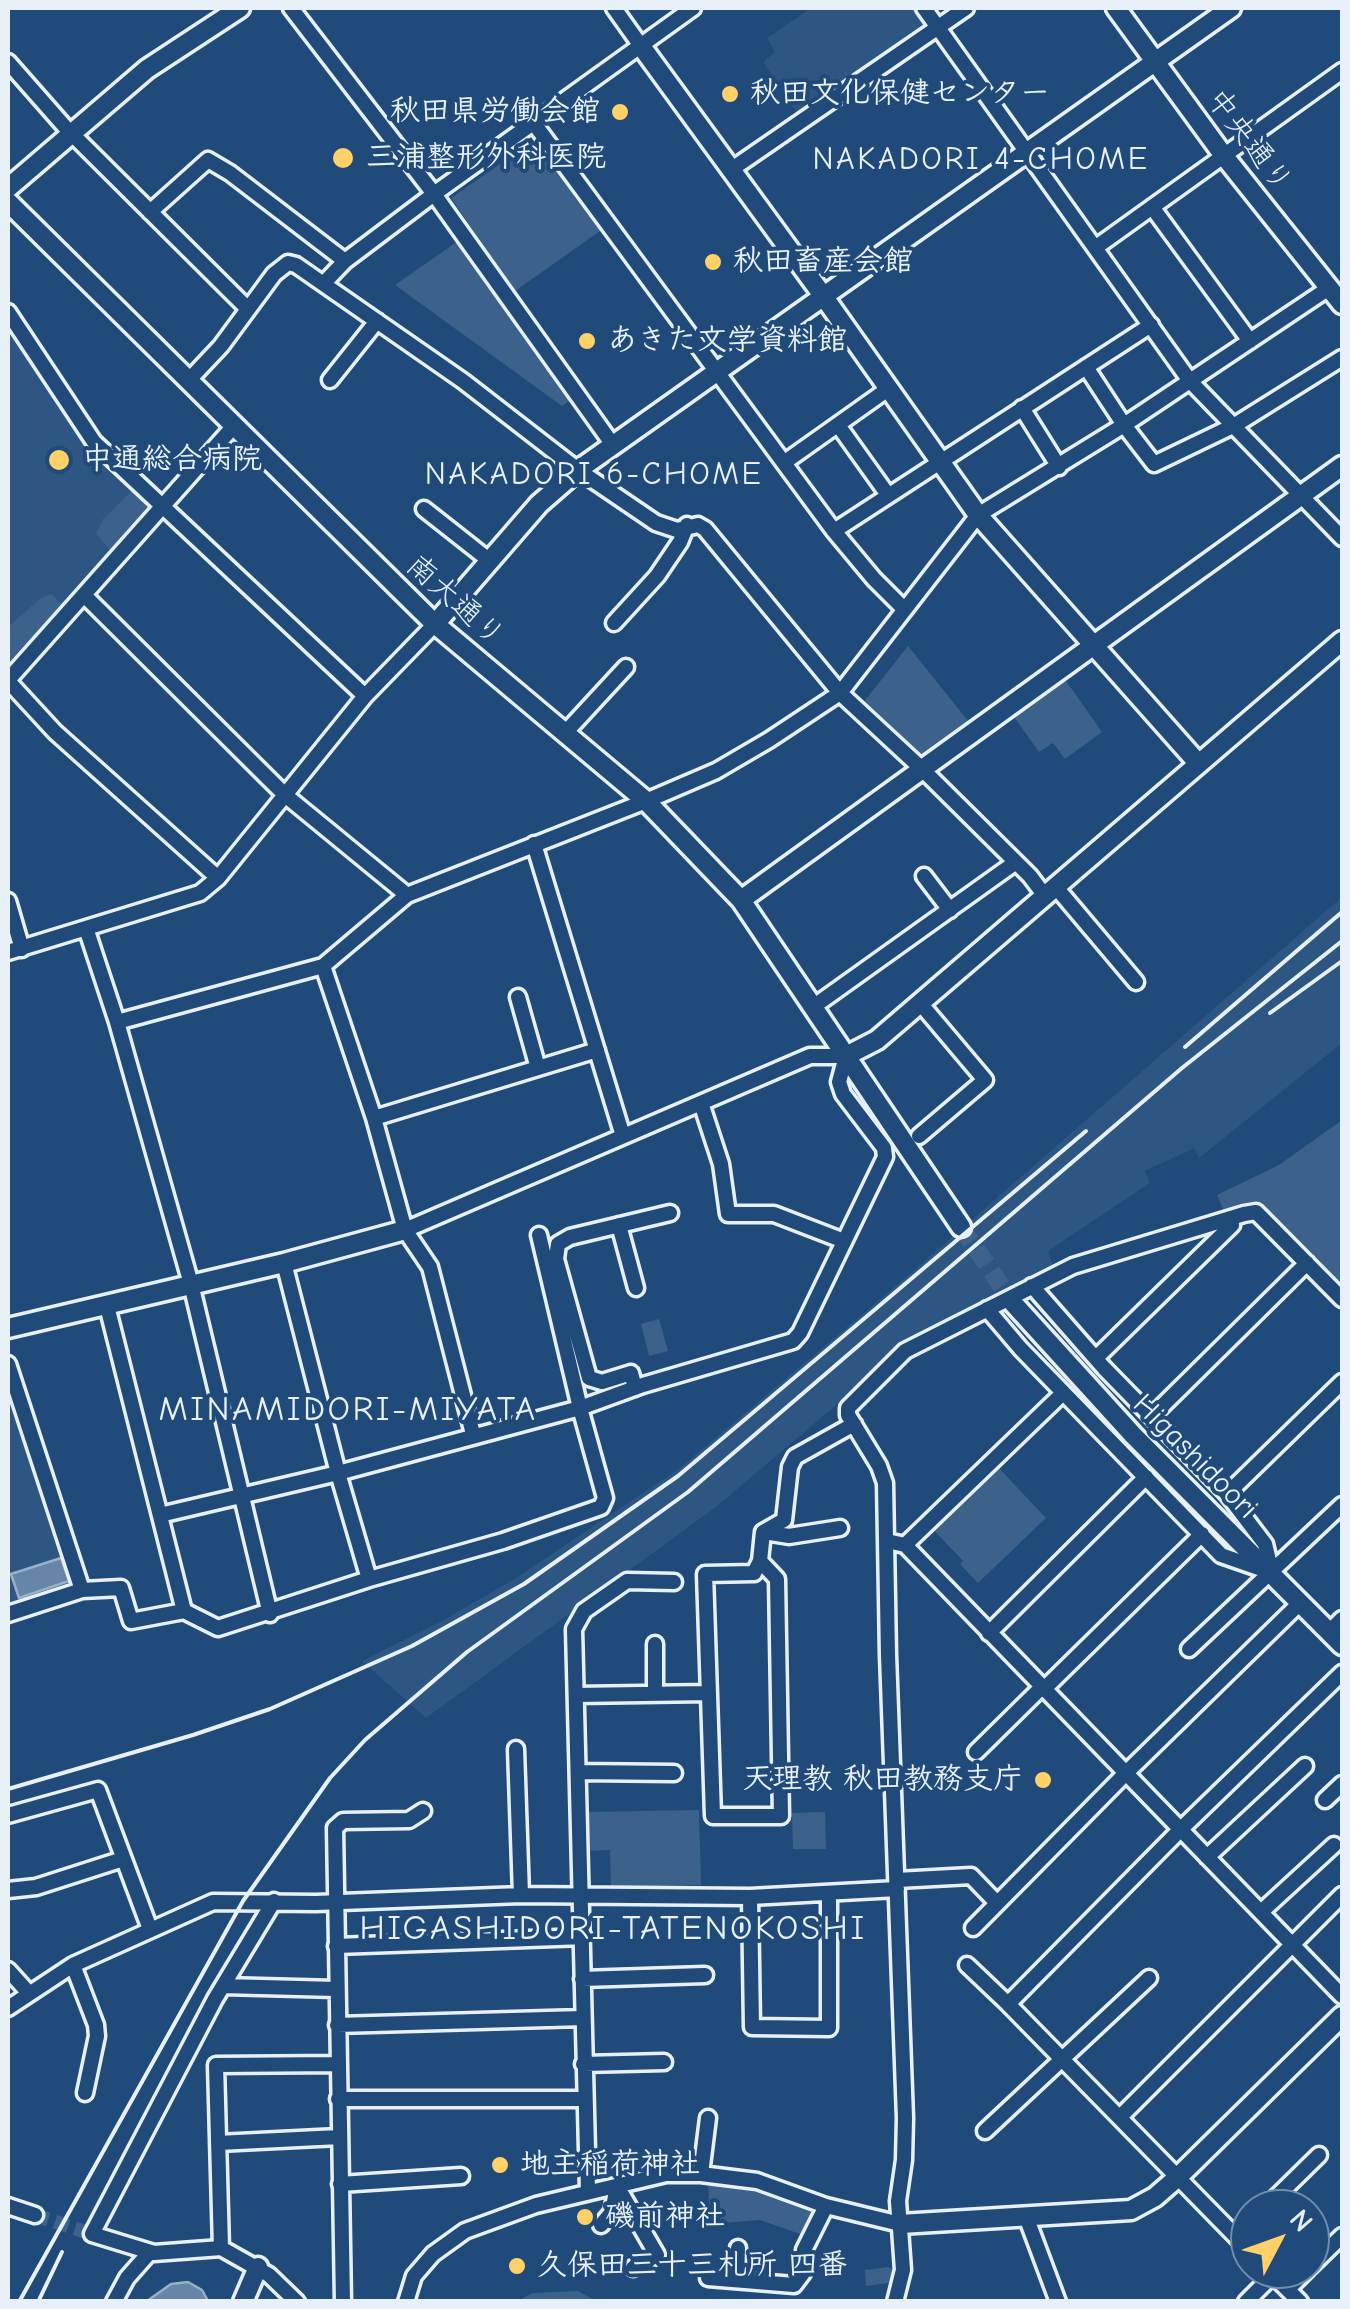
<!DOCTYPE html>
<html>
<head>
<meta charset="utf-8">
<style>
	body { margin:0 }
	#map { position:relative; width:1350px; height:2309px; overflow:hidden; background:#1f4a7a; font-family:"Comic Neue",sans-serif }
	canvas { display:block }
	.frame { position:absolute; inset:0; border:10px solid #e8f1f8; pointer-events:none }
	.north { position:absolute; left:1230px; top:2189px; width:100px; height:100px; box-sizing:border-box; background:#1f4a7a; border:2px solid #6f8dac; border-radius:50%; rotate:49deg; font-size:28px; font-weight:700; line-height:40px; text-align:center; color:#e8f1f8 }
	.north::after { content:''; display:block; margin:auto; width:35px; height:45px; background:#ffd166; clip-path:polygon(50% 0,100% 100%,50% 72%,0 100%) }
</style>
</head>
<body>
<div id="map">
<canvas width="1350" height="2309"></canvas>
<div class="frame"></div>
<div class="north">N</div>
</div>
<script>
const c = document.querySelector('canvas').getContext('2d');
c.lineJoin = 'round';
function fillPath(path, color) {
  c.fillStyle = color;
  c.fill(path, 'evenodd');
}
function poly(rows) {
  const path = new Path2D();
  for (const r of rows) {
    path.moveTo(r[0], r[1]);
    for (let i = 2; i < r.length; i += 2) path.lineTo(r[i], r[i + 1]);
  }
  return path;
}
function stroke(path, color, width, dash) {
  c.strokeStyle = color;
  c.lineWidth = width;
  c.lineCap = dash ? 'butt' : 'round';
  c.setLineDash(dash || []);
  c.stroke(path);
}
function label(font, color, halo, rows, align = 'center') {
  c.font = font + ' "Comic Neue","Klee One",sans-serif';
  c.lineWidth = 8;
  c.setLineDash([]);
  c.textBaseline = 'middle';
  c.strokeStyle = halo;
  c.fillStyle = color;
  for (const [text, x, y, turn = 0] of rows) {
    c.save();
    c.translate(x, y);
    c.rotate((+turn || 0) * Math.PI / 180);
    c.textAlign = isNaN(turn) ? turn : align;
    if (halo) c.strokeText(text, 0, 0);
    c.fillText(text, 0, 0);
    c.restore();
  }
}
fillPath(poly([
	[811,8,917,8,930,27,799,116,763,62,775,52,767,38],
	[8,323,71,416,150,505,8,665],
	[1342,897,1342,1043,1199,1158,1194,1148,1145,1171,1150,1183,1048,1251,1054,1269,901,1350,716,1507,426,1718,362,1661,442,1621,516,1578,676,1471,897,1285],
	[8,1382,77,1586,8,1608]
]), '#2e5683');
fillPath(poly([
	[539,137,603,229,515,291,451,198],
	[461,239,576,396,562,406,395,285],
	[132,491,150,505,110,550,96,534,103,519],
	[51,594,62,604,8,665,8,627,41,598],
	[908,646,969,722,926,754,915,753,863,703],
	[1064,678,1102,732,1065,759,1053,743,1039,752,1012,714],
	[1342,1120,1342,1287,1261,1207,1226,1216,1217,1195,1279,1165],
	[659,1319,668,1351,649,1356,641,1324],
	[995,1464,1046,1518,978,1583,960,1564,963,1561,930,1526],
	[699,1810,701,1885,611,1887,610,1850,587,1851,586,1812],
	[825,1812,826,1849,793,1849,792,1813],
	[708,2182,757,2187,815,2208,803,2235,760,2220,710,2224],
	[888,2267,894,2269,895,2282,866,2286,865,2270],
	[578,2291,596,2301,517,2301,533,2293]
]), '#3c628c');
const water = poly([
	[61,1558,69,1581,19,1598,11,1574,61,1558],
	[188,2282,202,2290,208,2301,147,2301,171,2284,188,2282]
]);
fillPath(water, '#6685a7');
stroke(water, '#9ab0c7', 2.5);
stroke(poly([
	[35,2215,92,2234]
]), '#3d638d', 14, [14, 7]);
stroke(poly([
	[961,1227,1013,1303]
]), '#3d638d', 18, [18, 9]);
const minor = poly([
	[291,8,434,194,613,445],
	[614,8,641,46],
	[924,8,1190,381,1342,538],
	[8,62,66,128,248,309],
	[533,122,834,531,874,579,904,609],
	[732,169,966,8],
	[1152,207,1250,341],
	[150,212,208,160,230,173,345,261],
	[1095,248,1342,71],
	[324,283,345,261,434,194,693,8],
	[8,312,94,442,365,696],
	[1086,367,1124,425,1154,464,1235,425,1342,358],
	[330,380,377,321],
	[188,381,221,346,274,274,288,263,296,265,463,381,578,470,656,523,677,530,698,525,705,529,840,693,922,769,1030,876,1045,896],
	[1022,408,1059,467],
	[838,425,888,495],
	[785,462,888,389],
	[424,509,490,561],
	[834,531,1151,325],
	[85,596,285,795,407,895],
	[614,623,657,576,680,542,687,525],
	[8,680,233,427],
	[8,681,55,732,218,878],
	[565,733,626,667],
	[534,844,623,1136],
	[924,876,950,910],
	[1055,886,1136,982],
	[8,901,22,949],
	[86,928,117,1022,191,1284,270,1614],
	[8,952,200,893,218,878,365,696,435,624],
	[323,966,374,1118,405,1230,430,1267,473,1434],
	[518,997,538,1068],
	[813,1007,1016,862],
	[117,1022,323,966,407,895,646,801,716,771,769,740,840,693,978,515,1124,425,1329,288],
	[701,1103,721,1164,728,1214,774,1214,844,1241],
	[374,1118,597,1050],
	[919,1136,985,1080,920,1003],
	[619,1225,636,1288],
	[284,1263,338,1473,369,1579],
	[1032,1286,1104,1368,1227,1494,1265,1544,1272,1573],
	[107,1306,184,1611],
	[987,1309,1021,1349,1221,1555,1267,1571],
	[1096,1358,1232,1225,1229,1219],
	[8,1364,82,1590],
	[635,1388,631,1373,602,1382,589,1378,556,1259,558,1244,570,1237,670,1213],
	[1152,1416,1307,1263],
	[1227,1494,1342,1382],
	[160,1515,338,1473,580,1408,643,1385,793,1341,800,1333,885,1157,884,1148,843,1094,839,1082,846,1056,810,1056,405,1230],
	[764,1532,789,1536,840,1528],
	[887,1541,905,1545,1342,1996],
	[905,1545,1063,1393],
	[760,1561,754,1573,705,1574,713,1816,781,1816,777,1579,760,1561,763,1532,784,1520,790,1467,795,1457,854,1424],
	[8,1614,82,1590,121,1588,131,1621,184,1611,218,1628,369,1579,503,1541,601,1507,605,1498,580,1408,539,1235],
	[1329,1632,1342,1619],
	[989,1633,1146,1477],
	[655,1644,655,1694],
	[1189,1649,1342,1505],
	[1044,1689,1202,1534],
	[576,1695,709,1693],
	[516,1749,521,1895],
	[976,1752,1042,1687],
	[579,1772,674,1773],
	[1325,1800,1342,1784],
	[8,1815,98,1790,150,1929],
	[1207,1857,1305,1766],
	[897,1880,971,1876,997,1903],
	[8,1890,36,1887,123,1859],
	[750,1897,752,2027,829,2028,829,1894],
	[274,1901,215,1999,92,2234,154,2253,221,2248,269,2275,297,2302],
	[1261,1912,1334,1845],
	[973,1928,1126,1773,1301,1602],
	[336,1946,584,1937],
	[73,1965,96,2025,97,2036,85,2093],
	[967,1965,1008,2004],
	[8,1970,28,1992],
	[582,1979,705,1975],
	[223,1986,336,1989],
	[8,2008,73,1965,213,1902,316,1903,521,1895,750,1897,897,1889],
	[337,2025,583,2018],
	[583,2064,664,2062],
	[338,2099,584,2099],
	[1120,2117,1342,1895],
	[985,2131,1149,1978],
	[218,2143,339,2137],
	[701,2174,708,2118],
	[340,2184,461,2176],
	[617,2186,657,2255,633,2268],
	[588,2191,574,1629,584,1611,627,1581,674,1582],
	[8,2206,35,2215],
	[1264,2209,1319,2155],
	[1027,2219,1058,2302],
	[601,2225,612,2212,617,2186],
	[1237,2236,1250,2223],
	[221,2248,216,2065,337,2064],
	[1250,2251,1008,2004,1181,1829,1342,1673],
	[1310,2267,1342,2236],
	[1267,2269,1300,2302],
	[708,2278,794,2285,803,2273,804,2250,826,2206],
	[737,2279,738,2248],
	[1288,2289,1308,2269],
	[114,2302,127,2278,150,2252],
	[343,2302,335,1828,343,1821,409,1820,423,1811],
	[406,2302,414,2276,433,2254,465,2231,536,2205,666,2174,701,2174,757,2181,826,2206,900,2224],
	[895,2302,903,2270,898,2201,904,2160,905,2118,888,1655,885,1483,879,1466,848,1415,848,1408,905,1351,1073,1266,1244,1214,1256,1212,1342,1299],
	[1246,2302,1273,2275]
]);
const tertiary = poly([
	[1116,8,1224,156,1342,304],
	[641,46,824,297,978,515,1198,763],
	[8,188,147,69,240,8],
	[8,202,435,624,646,801,741,900,961,1227],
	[435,624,539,504,578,470,1231,8],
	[741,900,1342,466],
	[846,1056,877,1040,1342,641],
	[1013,1303,1133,1435,1342,1645],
	[8,1328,284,1263,405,1230],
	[900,2224,1131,2210,1155,2197,1178,2177,1342,2016],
	[243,2302,258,2267]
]);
stroke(minor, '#e8f1f8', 21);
stroke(tertiary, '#e8f1f8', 25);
stroke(minor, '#1f4a7a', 14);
stroke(tertiary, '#1f4a7a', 18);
stroke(poly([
	[1270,1013,1342,961],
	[1185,1047,1342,912],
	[8,1789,193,1735,270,1709,412,1646,524,1584,678,1476,1086,1131],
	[19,2302,243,1901,330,1778,365,1740,467,1652,688,1492,1182,1068,1342,941],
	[38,2302,62,2252]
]), '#e8f1f8', 4);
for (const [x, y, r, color] of [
	[730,94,10,"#ffd166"],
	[620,112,10,"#ffd166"],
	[343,158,12,"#ffd166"],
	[713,262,10,"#ffd166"],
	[587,341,10,"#ffd166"],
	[59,460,12,"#ffd166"],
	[1043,1780,10,"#ffd166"],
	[500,2165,10,"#ffd166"],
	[585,2217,10,"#ffd166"],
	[517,2266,10,"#ffd166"]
]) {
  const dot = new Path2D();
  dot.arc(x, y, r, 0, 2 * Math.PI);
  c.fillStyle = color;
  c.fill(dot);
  stroke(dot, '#1f4a7a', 4);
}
label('bold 30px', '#e8f1f8', '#1f4a7a', [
	["秋田文化保健センター",750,94],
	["秋田県労働会館",600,112,"right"],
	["三浦整形外科医院",366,158],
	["秋田畜産会館",733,262],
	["あきた文学資料館",607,341],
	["中通総合病院",82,460],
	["天理教 秋田教務支庁",1023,1780,"right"],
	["地主稲荷神社",520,2165],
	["磯前神社",605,2217],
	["久保田三十三札所 四番",537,2266]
], 'left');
label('30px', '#e8f1f8', '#1f4a7a', [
	["中央通り",1249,141,53],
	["南大通り",455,601,42],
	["Higashidoori",1195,1457,45]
]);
c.letterSpacing = '2.5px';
label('32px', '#e8f1f8', '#1f4a7a', [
	["NAKADORI 4-CHOME",981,160],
	["NAKADORI 6-CHOME",594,475]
]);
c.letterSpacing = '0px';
c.letterSpacing = '2.5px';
label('35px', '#e8f1f8', '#1f4a7a', [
	["MINAMIDORI-MIYATA",348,1410],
	["HIGASHIDORI-TATENOKOSHI",613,1929]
]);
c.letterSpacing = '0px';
</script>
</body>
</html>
